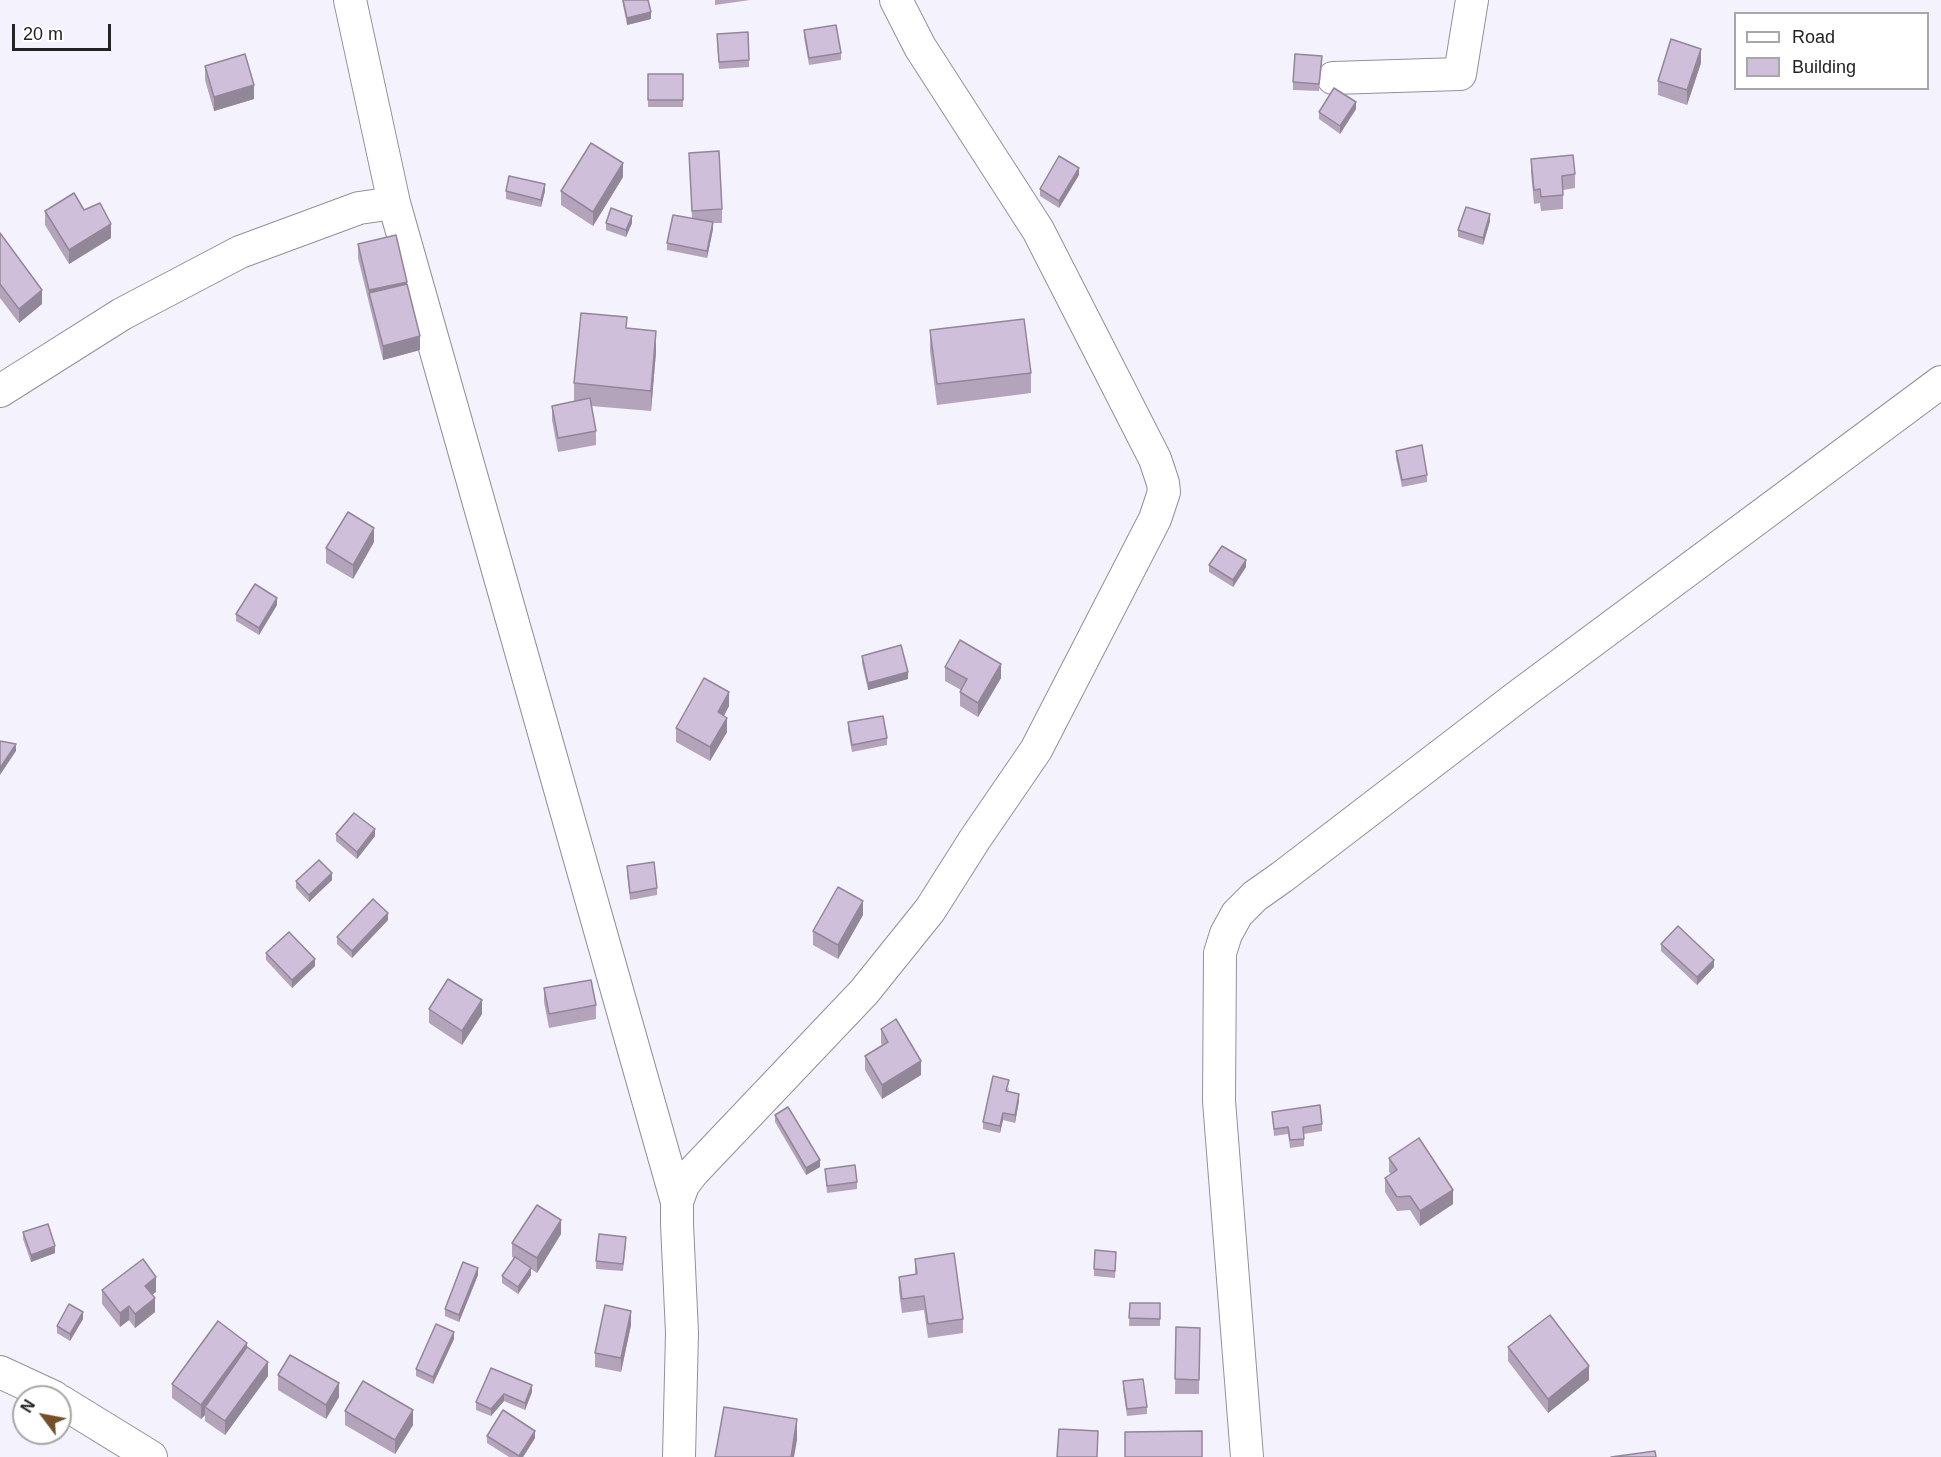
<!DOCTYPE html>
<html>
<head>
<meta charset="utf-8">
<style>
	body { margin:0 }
	#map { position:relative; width:1941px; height:1457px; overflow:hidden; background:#f4f2fc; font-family:Helvetica,sans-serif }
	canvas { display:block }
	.legend { position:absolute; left:1734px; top:12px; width:195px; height:78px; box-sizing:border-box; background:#fff; border:2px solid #a7a7a8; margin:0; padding:8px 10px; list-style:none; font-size:18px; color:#232225 }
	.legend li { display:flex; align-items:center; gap:12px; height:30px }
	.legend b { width:30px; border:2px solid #a7a7a8 }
	.north { position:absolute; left:12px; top:1385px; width:60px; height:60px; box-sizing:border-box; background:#fff; border:2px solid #a7a7a8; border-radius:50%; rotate:302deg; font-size:16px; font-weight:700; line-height:24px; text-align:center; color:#232225 }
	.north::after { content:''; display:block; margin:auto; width:21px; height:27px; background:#744f2a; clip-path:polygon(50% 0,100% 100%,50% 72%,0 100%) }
	.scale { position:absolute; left:12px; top:24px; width:99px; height:27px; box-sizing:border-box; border:3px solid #232225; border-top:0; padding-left:8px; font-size:18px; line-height:21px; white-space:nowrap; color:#232225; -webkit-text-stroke:4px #fff; paint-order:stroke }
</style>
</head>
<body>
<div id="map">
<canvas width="1941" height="1457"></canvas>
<ul class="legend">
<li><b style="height:8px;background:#fff"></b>Road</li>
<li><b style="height:16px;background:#d0bfda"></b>Building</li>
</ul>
<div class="north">N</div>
<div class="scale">20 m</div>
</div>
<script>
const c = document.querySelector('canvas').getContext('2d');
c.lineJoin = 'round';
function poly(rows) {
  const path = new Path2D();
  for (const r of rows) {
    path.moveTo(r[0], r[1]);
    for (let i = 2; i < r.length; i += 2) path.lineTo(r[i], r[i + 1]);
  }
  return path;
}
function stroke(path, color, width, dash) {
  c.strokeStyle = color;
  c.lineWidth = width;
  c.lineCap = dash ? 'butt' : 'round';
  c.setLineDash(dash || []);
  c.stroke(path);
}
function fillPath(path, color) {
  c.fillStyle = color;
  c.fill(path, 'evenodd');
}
const minor = poly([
	[1333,78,1460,74,1472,0],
	[394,203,677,1202],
	[0,391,122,314,240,252,359,208,394,203,350,0],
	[0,1372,54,1397],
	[60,1401,151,1457],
	[679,1457,682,1333,677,1224,677,1202,683,1185,693,1172,864,992,930,910,975,839,1036,750,1155,519,1164,492,1163,483,1155,459,1038,230,920,47,896,0],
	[1247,1457,1219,1101,1220,953,1226,934,1237,914,1255,896,1282,877,1517,697,1941,382]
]);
stroke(minor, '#929199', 34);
stroke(minor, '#fff', 32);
fillPath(poly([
	[622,0,648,0,651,19,627,25],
	[715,0,750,0,715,5],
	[804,30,841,53,841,60,809,65,804,37],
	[717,41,749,60,749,67,719,69],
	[1322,63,1319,91,1293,90,1293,82],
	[1701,63,1687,105,1658,95,1658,81],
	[205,66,254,99,214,111,205,80],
	[648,74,683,74,683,107,648,107],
	[1356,109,1340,134,1319,119,1319,112],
	[689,153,722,209,722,223,713,223,713,229,707,258,667,250,667,243,692,218],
	[1531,159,1575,174,1575,188,1563,190,1563,209,1541,211,1540,203,1534,204,1531,173],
	[1079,175,1059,208,1040,196,1040,189],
	[623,177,593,226,561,205,561,191],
	[506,191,545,191,541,207,506,199],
	[84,210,111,238,69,264,45,225,45,211],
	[1490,221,1483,245,1458,237,1458,230],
	[606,223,632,223,626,237,606,230],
	[0,233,42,304,19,323,0,298],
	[358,244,407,284,420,350,383,360,358,258],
	[627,329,656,352,651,411,591,406,596,431,596,445,558,452,552,420,552,406,574,401,574,383],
	[930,330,1031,373,1031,393,937,405,930,351],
	[1396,451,1427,475,1427,482,1402,487,1396,458],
	[374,542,353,579,326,563,326,548],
	[1209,565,1246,567,1233,587,1209,572],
	[277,605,259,635,236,621,236,614],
	[862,656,908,679,868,690,862,663],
	[945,667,1001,678,978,717,960,706,960,692,961,690,945,681],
	[729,706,724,716,727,732,710,761,676,742,676,728],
	[848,722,887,738,887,745,852,752,848,730],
	[336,834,375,836,357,859,336,841],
	[627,866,657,888,657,895,630,900,627,874],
	[332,880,309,902,296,888,296,881],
	[863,915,838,959,813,945,813,931],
	[388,920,352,958,337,944,337,937],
	[1661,944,1714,967,1697,985,1661,951],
	[266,953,315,966,292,988,266,960],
	[544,988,596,1005,596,1019,549,1028,544,1002],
	[429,1009,482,1014,462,1045,429,1023],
	[881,1029,921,1075,882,1099,865,1070,865,1056,882,1045,881,1043],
	[1009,1087,1008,1092,1019,1101,1015,1123,1003,1120,1000,1133,983,1129,983,1122],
	[1272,1112,1322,1124,1322,1131,1304,1134,1304,1146,1290,1148,1288,1134,1274,1136],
	[775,1115,820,1167,806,1175,775,1122],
	[1389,1158,1453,1204,1420,1226,1410,1210,1397,1211,1385,1192,1385,1178,1391,1174,1389,1172],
	[825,1169,857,1182,857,1189,827,1193],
	[23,1232,55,1253,31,1262,23,1239],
	[561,1234,537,1273,531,1269,531,1275,518,1294,502,1283,502,1276,514,1258,512,1257,512,1243],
	[626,1244,623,1271,596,1269,596,1261],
	[915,1259,963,1319,963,1333,928,1338,924,1310,902,1313,899,1291,899,1277,915,1275],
	[1116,1259,1115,1278,1094,1276,1094,1269],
	[478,1275,459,1322,445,1316,445,1309],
	[102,1290,156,1292,152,1294,155,1312,135,1328,129,1320,120,1327,102,1304],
	[1130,1303,1160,1303,1160,1326,1129,1326],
	[83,1319,70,1341,57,1333,57,1326],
	[631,1325,621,1372,595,1367,595,1353],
	[1176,1327,1200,1328,1199,1394,1175,1394],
	[454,1339,433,1384,416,1376,416,1369],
	[1508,1347,1589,1380,1548,1413,1508,1361],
	[247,1348,268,1376,225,1435,205,1421,205,1415,201,1419,172,1398,172,1384],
	[278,1375,339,1397,326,1419,278,1390],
	[1123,1381,1147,1407,1147,1414,1127,1416,1123,1389],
	[532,1385,532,1392,525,1410,504,1401,491,1416,476,1410,476,1402],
	[345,1411,413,1425,395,1454,345,1425],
	[487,1436,535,1438,523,1457,509,1457,487,1443]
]), '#b3a4bb');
fillPath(poly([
	[651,12,651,19,627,25,627,18],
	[1701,49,1701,63,1687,105,1687,90],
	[254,85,254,99,214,111,214,97],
	[1356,102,1356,109,1340,134,1340,126],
	[623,163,623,177,593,226,593,212],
	[1079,168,1079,175,1059,208,1059,201],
	[545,184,545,191,541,207,541,200],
	[1490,214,1490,221,1483,245,1483,238],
	[632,216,632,223,626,237,626,230],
	[713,222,713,229,707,258,707,251],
	[111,224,111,238,69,264,69,250],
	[407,282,407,296,369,293,369,304,369,290],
	[42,290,42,304,19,323,19,309],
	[656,331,656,352,651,411,651,391],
	[420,336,420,350,383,360,383,346],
	[374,528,374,542,353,579,353,565],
	[1246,560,1246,567,1233,587,1233,580],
	[277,598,277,605,259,635,259,628],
	[1001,664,1001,678,978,717,978,703],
	[908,672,908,679,868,690,868,683],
	[729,692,729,706,718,726,718,712],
	[727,718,727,732,710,761,710,747],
	[16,744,16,751,0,775,0,768],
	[375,829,375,836,357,859,357,852],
	[332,873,332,880,309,902,309,895],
	[863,901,863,915,838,959,838,945],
	[388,913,388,920,352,958,352,951],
	[315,959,315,966,292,988,292,980],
	[1714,960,1714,967,1697,985,1697,977],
	[482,1000,482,1014,462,1045,462,1031],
	[921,1061,921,1075,882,1099,882,1085],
	[1019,1094,1019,1101,1015,1123,1015,1115],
	[1003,1113,1003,1120,1000,1133,1000,1126],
	[820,1160,820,1167,806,1175,806,1168],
	[1453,1190,1453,1204,1420,1226,1420,1211],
	[561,1220,561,1234,537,1273,537,1258],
	[55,1246,55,1253,31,1262,31,1255],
	[478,1268,478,1275,459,1322,459,1315],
	[531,1268,531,1275,518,1294,518,1287],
	[156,1277,156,1292,145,1300,145,1286],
	[155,1298,155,1312,135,1328,135,1314],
	[129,1306,129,1320,120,1327,120,1313],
	[631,1311,631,1325,621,1372,621,1358],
	[83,1312,83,1319,70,1341,70,1334],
	[454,1332,454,1339,433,1384,433,1377],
	[247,1343,247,1357,205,1407,205,1415,201,1419,201,1405],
	[268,1362,268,1376,225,1435,225,1421],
	[1589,1366,1589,1380,1548,1413,1548,1399],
	[339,1383,339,1397,326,1419,326,1405],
	[532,1385,532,1392,525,1410,525,1403],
	[504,1394,504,1401,491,1416,491,1409],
	[413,1410,413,1425,395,1454,395,1440],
	[797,1419,797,1440,794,1457,791,1457],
	[535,1431,535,1438,523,1457,519,1457]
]), '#928699');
const building = poly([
	[623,0,648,0,651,12,627,18,623,0],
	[836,25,841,53,809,58,804,30,836,25],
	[748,32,749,60,719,62,717,34,748,32],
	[1671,39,1701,49,1687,90,1658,81,1671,39],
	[245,54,254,85,214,97,205,66,245,54],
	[1295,54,1322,56,1319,84,1293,82,1295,54],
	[648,74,683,74,683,100,648,100,648,74],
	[1334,88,1356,102,1340,126,1319,112,1334,88],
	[591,143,623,163,593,212,561,191,591,143],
	[719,151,722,209,692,211,689,153,719,151],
	[1573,155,1575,174,1562,176,1563,195,1541,197,1540,189,1534,190,1531,159,1573,155],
	[1059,156,1079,168,1059,201,1040,189,1059,156],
	[509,176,545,184,541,200,506,191,509,176],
	[74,193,84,210,100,203,111,224,69,250,45,211,74,193],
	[1466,207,1490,214,1483,238,1458,230,1466,207],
	[611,208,632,216,626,230,606,223,611,208],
	[673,215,713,222,707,251,667,243,673,215],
	[0,233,42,290,19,309,0,284,0,233],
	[396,235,407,282,369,290,358,244,396,235],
	[407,284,420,336,383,346,369,293,407,284],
	[581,313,627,317,626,328,656,331,651,391,574,383,581,313],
	[1024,319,1031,373,937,384,930,330,1024,319],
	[590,398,596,431,558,438,552,406,590,398],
	[1422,445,1427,475,1402,480,1396,451,1422,445],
	[348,512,374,528,353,565,326,548,348,512],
	[1222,546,1246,560,1233,580,1209,565,1222,546],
	[255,584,277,598,259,628,236,614,255,584],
	[960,640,1001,664,978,703,960,692,967,679,945,667,960,640],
	[901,645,908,672,868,683,862,656,901,645],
	[704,678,729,692,718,712,727,718,710,747,676,728,704,678],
	[883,716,887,738,852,745,848,722,883,716],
	[0,741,16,744,0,768,0,741],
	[354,813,375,829,357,852,336,834,354,813],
	[319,860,332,873,309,895,296,881,319,860],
	[654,862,657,888,630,893,627,866,654,862],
	[838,887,863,901,838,945,813,931,838,887],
	[373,899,388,913,352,951,337,937,373,899],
	[1678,926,1714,960,1697,977,1661,944,1678,926],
	[289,932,315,959,292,980,266,953,289,932],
	[448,979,482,1000,462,1031,429,1009,448,979],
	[591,980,596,1005,549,1014,544,988,591,980],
	[896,1019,921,1061,882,1085,865,1056,888,1042,881,1029,896,1019],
	[993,1076,1009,1080,1006,1091,1019,1094,1015,1115,1003,1113,1000,1126,983,1122,993,1076],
	[1320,1105,1322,1124,1303,1127,1304,1139,1290,1140,1288,1127,1274,1129,1272,1112,1320,1105],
	[788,1107,820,1160,806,1168,775,1115,788,1107],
	[1419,1138,1453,1190,1420,1211,1410,1196,1397,1197,1385,1178,1397,1170,1389,1158,1419,1138],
	[855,1165,857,1182,827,1186,825,1169,855,1165],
	[537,1205,561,1220,537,1258,512,1243,537,1205],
	[48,1224,55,1246,31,1255,23,1232,48,1224],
	[599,1234,626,1237,623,1264,596,1261,599,1234],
	[1095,1250,1116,1252,1115,1271,1094,1269,1095,1250],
	[954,1253,963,1319,928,1324,924,1296,902,1299,899,1277,917,1274,915,1259,954,1253],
	[515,1257,531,1268,518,1287,502,1276,515,1257],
	[143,1259,156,1277,145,1286,155,1298,135,1314,129,1306,120,1313,102,1290,143,1259],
	[463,1262,478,1268,459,1315,445,1309,463,1262],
	[1130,1303,1160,1303,1160,1319,1129,1318,1130,1303],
	[69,1304,83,1312,70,1334,57,1326,69,1304],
	[605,1305,631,1311,621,1358,595,1353,605,1305],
	[1550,1315,1589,1366,1548,1399,1508,1347,1550,1315],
	[218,1321,247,1343,201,1405,172,1384,218,1321],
	[436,1324,454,1332,433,1377,416,1369,436,1324],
	[1176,1327,1200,1328,1199,1380,1175,1379,1176,1327],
	[247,1347,268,1362,225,1421,205,1407,247,1347],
	[290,1355,339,1383,326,1405,278,1375,290,1355],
	[491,1368,532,1385,525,1403,504,1394,491,1409,476,1402,491,1368],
	[1143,1379,1147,1407,1127,1409,1123,1381,1143,1379],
	[363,1381,413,1410,395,1440,345,1411,363,1381],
	[724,1407,797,1419,791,1457,715,1457,724,1407],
	[503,1410,535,1431,519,1456,487,1436,503,1410],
	[1059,1429,1098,1431,1097,1457,1057,1457,1059,1429],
	[1202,1431,1202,1457,1125,1457,1125,1432,1202,1431],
	[1655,1451,1656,1457,1611,1457,1655,1451]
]);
fillPath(building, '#d0bfda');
stroke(building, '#928699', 1.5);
</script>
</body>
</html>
